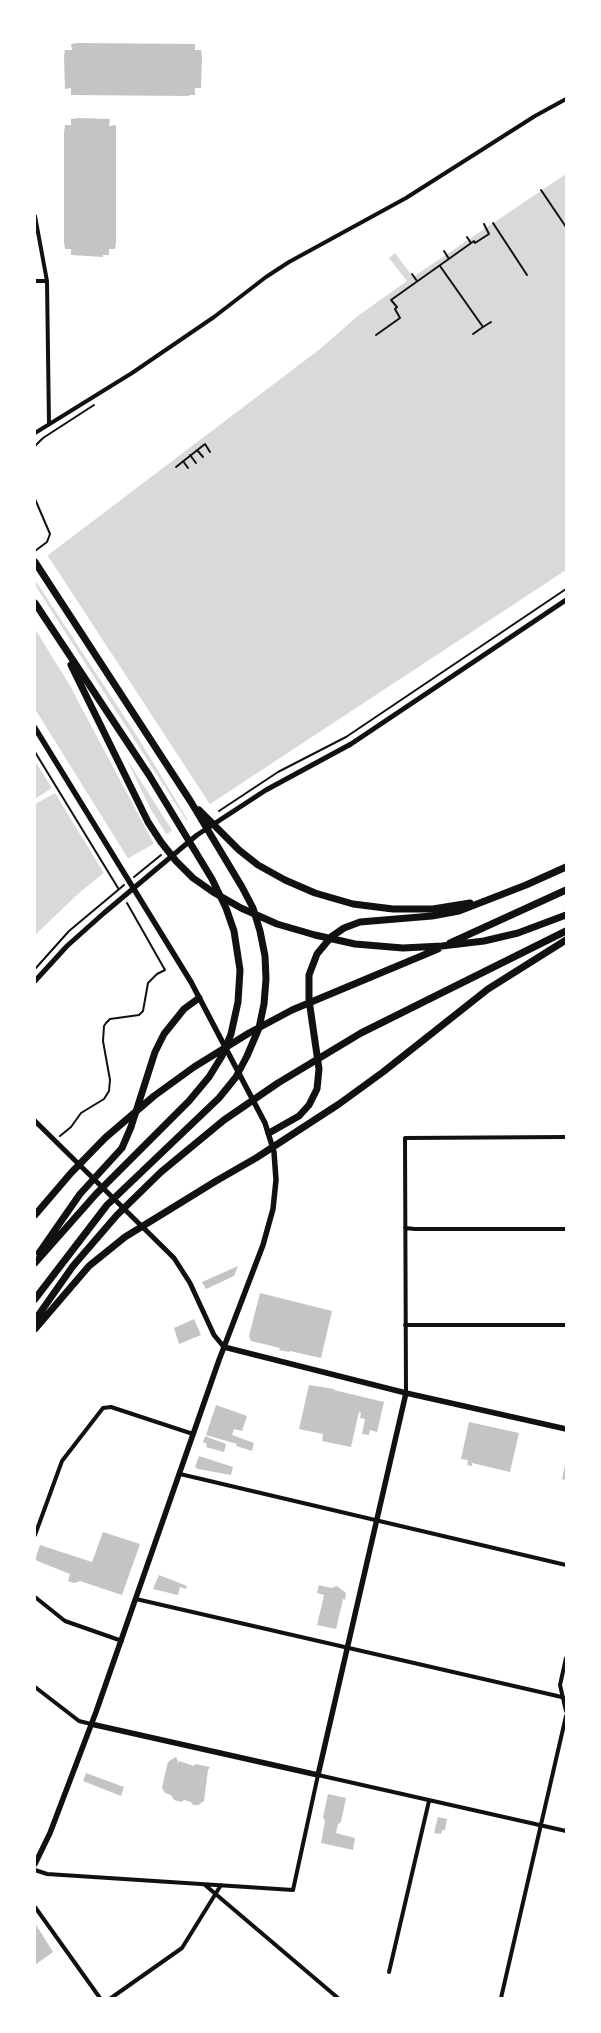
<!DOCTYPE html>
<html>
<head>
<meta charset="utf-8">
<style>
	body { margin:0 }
	#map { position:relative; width:601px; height:2033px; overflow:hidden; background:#fff; font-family:"Titillium Web",sans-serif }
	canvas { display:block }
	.frame { position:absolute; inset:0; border:36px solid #fff; pointer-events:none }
</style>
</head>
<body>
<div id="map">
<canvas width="601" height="2033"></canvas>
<div class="frame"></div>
</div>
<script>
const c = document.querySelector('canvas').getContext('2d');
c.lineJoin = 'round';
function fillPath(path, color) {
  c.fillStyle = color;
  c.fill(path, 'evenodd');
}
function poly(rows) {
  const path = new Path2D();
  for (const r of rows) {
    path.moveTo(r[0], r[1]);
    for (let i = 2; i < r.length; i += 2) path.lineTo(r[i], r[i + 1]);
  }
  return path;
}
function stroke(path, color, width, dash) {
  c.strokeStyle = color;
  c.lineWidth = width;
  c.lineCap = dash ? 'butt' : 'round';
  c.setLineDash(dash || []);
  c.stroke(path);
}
fillPath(poly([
	[566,174,566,570,210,804,150,846,106,871,78,894,35,935,35,565,320,349,359,315,407,281,389,258,395,253,413,277]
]), '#d9d9d9');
fillPath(poly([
	[46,553,211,806,189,822,137,736,35,580,35,562],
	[35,585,188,823,174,833,126,758,150,808,168,837,155,846,69,684,35,629],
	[35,709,129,860,105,875,55,793,35,804,35,799,52,788,35,761]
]), '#fff');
fillPath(poly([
	[77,43,195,44,195,50,201,50,202,56,201,88,195,88,195,95,189,95,189,96,71,95,71,88,65,89,64,56,65,50,72,50,71,44],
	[78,118,110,119,109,126,116,125,116,243,115,249,109,249,109,255,103,255,103,257,71,255,71,249,65,249,64,243,64,132,65,125,71,125,71,119],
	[238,1266,234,1276,206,1289,202,1282],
	[260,1293,332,1311,321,1358,290,1351,289,1352,279,1350,280,1348,251,1341,249,1336],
	[194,1319,201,1335,179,1344,174,1328],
	[309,1385,334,1389,334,1390,384,1402,377,1432,370,1430,369,1435,362,1434,365,1419,360,1418,361,1413,359,1412,351,1447,322,1441,323,1434,299,1429],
	[216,1405,247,1416,242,1431,234,1429,232,1435,254,1443,252,1451,236,1446,237,1444,206,1435],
	[469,1422,519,1433,510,1472,472,1463,472,1466,467,1465,468,1460,461,1459],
	[205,1436,226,1444,224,1452,206,1447,207,1444,203,1442],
	[199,1456,233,1467,231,1475,198,1469,195,1467],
	[565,1465,566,1465,566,1480,562,1479],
	[103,1532,140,1544,122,1595,80,1581,74,1583,68,1581,70,1574,35,1560,40,1545,92,1562],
	[159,1575,187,1586,186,1589,180,1587,178,1595,153,1589],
	[319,1585,331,1588,337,1586,346,1593,345,1600,343,1599,336,1629,317,1625,324,1595,317,1593],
	[176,1757,178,1761,177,1765,179,1761,194,1766,195,1764,210,1767,208,1770,204,1801,198,1805,193,1805,191,1802,184,1800,181,1802,174,1800,171,1795,165,1793,162,1788,167,1765,169,1761],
	[86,1773,124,1787,121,1796,83,1781],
	[328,1794,346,1798,341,1822,338,1824,336,1833,355,1838,353,1850,321,1843,325,1821,323,1817],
	[438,1817,447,1819,445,1830,442,1830,441,1834,434,1833],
	[35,1923,53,1952,35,1965]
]), '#c4c4c4');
stroke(poly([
	[541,190,566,227],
	[493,223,527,275],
	[467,237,471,243],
	[444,251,449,259],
	[440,266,483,327,473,334],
	[412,274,417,281],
	[483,327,491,322],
	[376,335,400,318,395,309,397,307,391,300,474,241,475,243,489,234,484,224],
	[35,446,43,438,94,405],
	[197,450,203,457],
	[190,455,196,463],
	[183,461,188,468],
	[176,467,205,444,210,452],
	[35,499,50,534,47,542,35,551],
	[35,752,118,888],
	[219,811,278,772,346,737,566,589],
	[134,877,161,855],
	[35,969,69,931,124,885],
	[60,1136,71,1127,81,1113,104,1099,109,1091,110,1080,103,1041,104,1026,106,1023,110,1019,139,1015,143,1011,148,983,157,974,165,970,127,903]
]), '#111', 2);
stroke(poly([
	[35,216,47,281,49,424],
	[35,281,47,281],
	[35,433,132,373,214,317,266,277,289,262,406,198,535,116,566,99],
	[405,1228,415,1229,566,1229],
	[405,1325,566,1325],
	[406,1393,405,1138,566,1137],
	[180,1474,566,1565],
	[35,1535,62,1461,103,1408,111,1407,193,1434],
	[35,1597,65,1621,122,1641],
	[136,1599,566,1698],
	[566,1658,560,1685,566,1711],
	[35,1687,79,1721,91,1724],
	[35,1870,47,1874,293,1890,318,1775,566,1831],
	[205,1885,338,1998],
	[35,1907,100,1998],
	[389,1972,429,1801],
	[111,1998,182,1948,221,1885],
	[501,1998,566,1716]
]), '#111', 4);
stroke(poly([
	[35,981,67,946,104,913,197,835,266,790,351,744,566,600],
	[35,1121,174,1258,190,1283,214,1335,224,1347]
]), '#111', 5);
stroke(poly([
	[35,728,191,982,265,1123,274,1152,276,1180,273,1209,263,1245,219,1360,96,1712,50,1833,35,1864],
	[224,1347,406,1393,566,1429],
	[91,1724,318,1775,406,1393]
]), '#111', 5.5);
stroke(poly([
	[35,562,191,802,242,887,253,908,260,931,265,956,266,979,264,1004,259,1028,247,1056,236,1077,219,1098,107,1205,35,1299],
	[35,603,149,775,212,879,226,908,234,931,240,970,238,1002,231,1034,222,1056,209,1077,189,1101,96,1194,35,1263],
	[71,665,148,822,161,842,176,861,193,878,213,892,241,908,277,924,315,935,355,944,403,948,442,946,484,941,518,933,566,915],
	[199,810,239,850,258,865,285,880,315,893,353,904,393,909,433,909,470,903],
	[450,943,566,890],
	[269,1133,299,1116,309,1105,317,1089,319,1069,309,1000,309,975,317,954,331,937,344,928,360,922,432,916,459,911,526,885,566,867],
	[35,1215,71,1173,105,1138,154,1096,194,1067,249,1033,292,1010,438,949],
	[39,1253,80,1194,122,1148,131,1127,155,1052,164,1034,184,1009,199,998],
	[35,1320,73,1266,117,1215,161,1172,224,1120,278,1083,361,1033,566,931],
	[35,1329,89,1266,125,1237,216,1181,256,1158,339,1104,383,1072,488,989,566,940]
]), '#111', 7);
</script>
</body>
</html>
